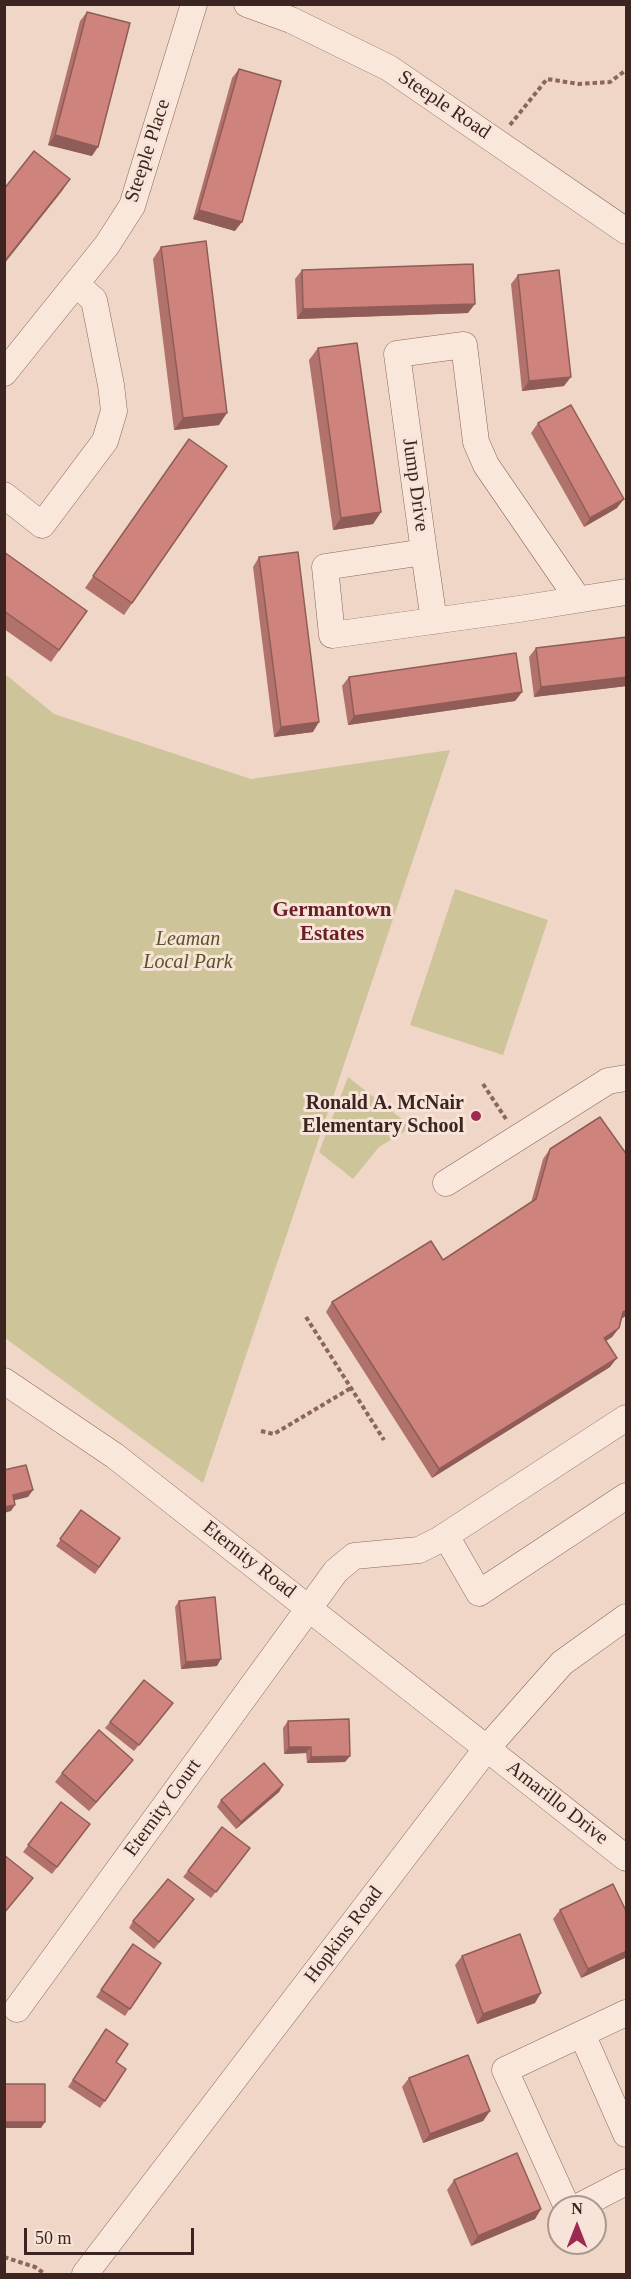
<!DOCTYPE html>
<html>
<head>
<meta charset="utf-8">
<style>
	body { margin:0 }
	#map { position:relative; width:631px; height:2279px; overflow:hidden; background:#f0d6c7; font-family:"Times New Roman",serif }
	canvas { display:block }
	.frame { position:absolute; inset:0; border:6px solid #3c2420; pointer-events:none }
	.north { position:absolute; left:547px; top:2195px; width:60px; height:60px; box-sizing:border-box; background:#f7e3d7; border:2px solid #ac978e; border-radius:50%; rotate:0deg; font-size:16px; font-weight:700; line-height:24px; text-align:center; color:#3c2420 }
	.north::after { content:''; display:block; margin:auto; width:21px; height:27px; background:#9d2a50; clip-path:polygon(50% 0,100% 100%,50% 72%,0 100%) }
	.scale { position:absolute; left:24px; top:2228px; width:170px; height:27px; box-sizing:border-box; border:3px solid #3c2420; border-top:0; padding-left:8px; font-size:18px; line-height:21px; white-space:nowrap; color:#3c2420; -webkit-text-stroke:4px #f7e3d7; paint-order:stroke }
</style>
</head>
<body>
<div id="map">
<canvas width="631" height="2279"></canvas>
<div class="frame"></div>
<div class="north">N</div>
<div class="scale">50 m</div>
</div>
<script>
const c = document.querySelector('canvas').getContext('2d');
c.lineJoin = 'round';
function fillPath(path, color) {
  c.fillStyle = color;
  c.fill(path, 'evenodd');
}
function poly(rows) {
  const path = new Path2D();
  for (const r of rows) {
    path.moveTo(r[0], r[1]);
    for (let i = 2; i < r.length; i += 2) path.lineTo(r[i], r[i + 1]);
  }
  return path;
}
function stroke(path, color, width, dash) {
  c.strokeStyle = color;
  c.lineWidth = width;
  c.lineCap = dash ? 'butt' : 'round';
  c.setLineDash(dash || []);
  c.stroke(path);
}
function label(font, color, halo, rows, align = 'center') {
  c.font = font + ' "Times New Roman",serif';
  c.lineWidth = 6;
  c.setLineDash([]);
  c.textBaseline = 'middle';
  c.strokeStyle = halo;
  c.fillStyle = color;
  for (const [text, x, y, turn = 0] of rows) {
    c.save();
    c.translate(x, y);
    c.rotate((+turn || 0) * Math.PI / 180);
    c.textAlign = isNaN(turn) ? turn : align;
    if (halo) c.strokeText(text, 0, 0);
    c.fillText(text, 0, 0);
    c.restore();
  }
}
fillPath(poly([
	[5,674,54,714,251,779,450,750,203,1483,5,1338],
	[455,889,548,920,503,1055,410,1025],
	[348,1077,412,1127,379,1147,353,1179,319,1152]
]), '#cec49a');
const minor = poly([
	[247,4,291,20,389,68,626,231],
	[4,373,107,245,132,206,194,4],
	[4,495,42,525,105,441,114,411,111,385,94,300,76,284],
	[424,552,434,621],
	[578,599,486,465,476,442,464,345,397,354,424,552,325,567,332,635,519,609,626,592],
	[446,1183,608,1081,626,1078],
	[4,1381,115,1456,626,1858],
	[446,1536,479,1593,626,1496],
	[17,2009,336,1571,354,1556,419,1550,439,1540,626,1418],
	[582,2034,626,2134],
	[567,2207,505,2070,626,2013],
	[578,2207,626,2182],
	[85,2274,487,1748,562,1663,626,1617]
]);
stroke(minor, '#8c665c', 27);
stroke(poly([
	[510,125,547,79,579,84,610,82,626,70],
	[483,1084,506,1119],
	[306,1317,384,1440],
	[261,1431,274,1434,351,1388],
	[4,2257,35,2267,45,2274]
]), '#8c665c', 4, [4.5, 3]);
stroke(minor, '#fae7db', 26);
fillPath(poly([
	[87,12,92,156,48,145,80,21],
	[239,69,235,231,193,219,232,78],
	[161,247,219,425,174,430,153,259],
	[302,270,468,313,297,319,295,279],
	[518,275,564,386,522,391,511,284],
	[318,348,381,512,373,524,333,530,309,360],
	[538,423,617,508,584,527,531,433],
	[189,439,227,466,124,615,85,588],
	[4,552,87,611,51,662,4,629],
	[259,557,313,732,274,737,253,567],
	[627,637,627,686,534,697,529,657,536,648],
	[349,677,522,692,515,701,348,725,342,686],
	[550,1149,627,1155,627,1315,621,1319,619,1328,612,1337,606,1341,610,1367,432,1478,326,1312,332,1302,443,1260,531,1203,543,1159],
	[81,1510,120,1538,95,1574,56,1546],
	[179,1601,217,1666,181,1669,175,1607],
	[173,1703,134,1751,105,1728,110,1722],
	[288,1721,350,1756,345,1762,307,1763,306,1753,284,1754,283,1728],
	[126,1769,89,1811,55,1782,62,1773],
	[283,1785,279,1792,236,1829,217,1807,221,1800],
	[61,1802,90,1824,52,1874,23,1852],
	[245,1855,211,1898,183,1877,188,1871],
	[189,1906,154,1949,129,1928,133,1921],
	[560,1910,627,1913,627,1957,581,1978,553,1919],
	[133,1944,161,1963,125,2016,96,1997],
	[462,1956,535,2003,477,2024,455,1965],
	[106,2029,116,2062,126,2069,100,2108,68,2087],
	[409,2078,490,2111,483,2121,423,2143,402,2087],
	[454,2180,541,2209,535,2219,471,2246,447,2190]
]), '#b1726b');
fillPath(poly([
	[55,135,98,147,92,156,48,145],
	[70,179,62,191,4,264,4,262],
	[199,210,242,222,235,231,193,219],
	[475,304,468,313,297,319,303,309],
	[571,377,564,386,522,391,529,381],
	[227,413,219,425,174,430,183,418],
	[624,499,617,508,584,527,590,518],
	[381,512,373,524,333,530,341,518],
	[627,677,627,686,534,697,541,687],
	[522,692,515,701,348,725,354,716],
	[319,722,313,732,274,737,281,727],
	[627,1310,627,1315,616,1322,623,1312],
	[619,1328,612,1337,597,1347,604,1338],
	[617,1358,610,1367,432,1478,439,1469],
	[33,1490,28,1497,8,1502,13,1495],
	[15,1505,11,1511,4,1513,4,1507],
	[221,1659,217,1666,181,1669,186,1662],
	[289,1747,311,1747,306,1753,284,1754],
	[350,1756,345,1762,307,1763,311,1757],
	[133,1760,126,1769,89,1811,96,1802],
	[283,1785,279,1792,236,1829,241,1822],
	[627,1951,627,1957,581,1978,588,1969],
	[541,1993,535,2003,477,2024,483,2014],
	[490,2111,483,2121,423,2143,430,2134],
	[4,2122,45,2122,41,2128,4,2128],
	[541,2209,535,2219,471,2246,478,2236]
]), '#905c57');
const building = poly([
	[87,12,130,23,98,147,55,135,87,12],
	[239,69,281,81,242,222,199,210,239,69],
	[34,151,70,179,4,262,4,189,34,151],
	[206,241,227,413,183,418,161,247,206,241],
	[473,264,475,304,303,309,302,270,473,264],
	[559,270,571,377,529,381,518,275,559,270],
	[357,343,381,512,341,518,318,348,357,343],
	[571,405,624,499,590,518,538,423,571,405],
	[189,439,227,466,132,603,93,576,189,439],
	[4,552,87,611,59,650,4,611,4,552],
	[298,552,319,722,281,727,259,557,298,552],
	[627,637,627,677,541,687,536,648,627,637],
	[516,653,522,692,354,716,349,677,516,653],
	[600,1117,627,1155,627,1310,623,1312,619,1328,604,1338,617,1358,439,1469,332,1302,431,1241,443,1260,536,1199,550,1149,600,1117],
	[26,1465,33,1490,13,1495,15,1505,4,1507,4,1470,26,1465],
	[81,1510,120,1538,99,1567,60,1539,81,1510],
	[215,1597,221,1659,186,1662,179,1601,215,1597],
	[144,1680,173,1703,139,1745,110,1722,144,1680],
	[349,1719,350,1756,311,1757,311,1747,289,1747,288,1721,349,1719],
	[99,1730,133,1760,96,1802,62,1773,99,1730],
	[264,1763,283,1785,241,1822,221,1800,264,1763],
	[61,1802,90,1824,57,1867,28,1845,61,1802],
	[222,1827,250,1848,216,1892,188,1871,222,1827],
	[4,1855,33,1878,4,1913,4,1855],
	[168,1879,194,1899,159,1942,133,1921,168,1879],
	[613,1884,627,1913,627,1951,588,1969,560,1910,613,1884],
	[520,1934,541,1993,483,2014,462,1956,520,1934],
	[133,1944,161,1963,130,2009,101,1990,133,1944],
	[106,2029,128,2044,116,2062,126,2069,105,2101,73,2080,106,2029],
	[468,2055,490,2111,430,2134,409,2078,468,2055],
	[4,2084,45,2084,45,2122,4,2122,4,2084],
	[517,2153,541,2209,478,2236,454,2180,517,2153]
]);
fillPath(building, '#ce847c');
stroke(building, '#905c57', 1.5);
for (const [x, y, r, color] of [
	[476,1116,6,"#9d2a50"]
]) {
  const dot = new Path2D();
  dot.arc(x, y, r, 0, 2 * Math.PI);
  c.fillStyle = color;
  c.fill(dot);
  stroke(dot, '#f7e3d7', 2);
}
label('20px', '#3c2420', '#f7e3d7', [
	["Steeple Road",444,105,34],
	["Steeple Place",148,151,-72],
	["Jump Drive",415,485,82],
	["Eternity Road",249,1560,38],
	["Amarillo Drive",557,1803,38],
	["Eternity Court",163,1808,-54],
	["Hopkins Road",344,1935,-53]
]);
label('italic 20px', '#595526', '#f7e3d7', [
	["Leaman",188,940],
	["Local Park",188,963]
]);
label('bold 20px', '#3c2420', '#f7e3d7', [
	["Ronald A. McNair",464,1104],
	["Elementary School",464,1127]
], 'right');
label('bold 21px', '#6a1e27', '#f7e3d7', [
	["Germantown",332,911],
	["Estates",332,935]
]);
</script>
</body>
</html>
